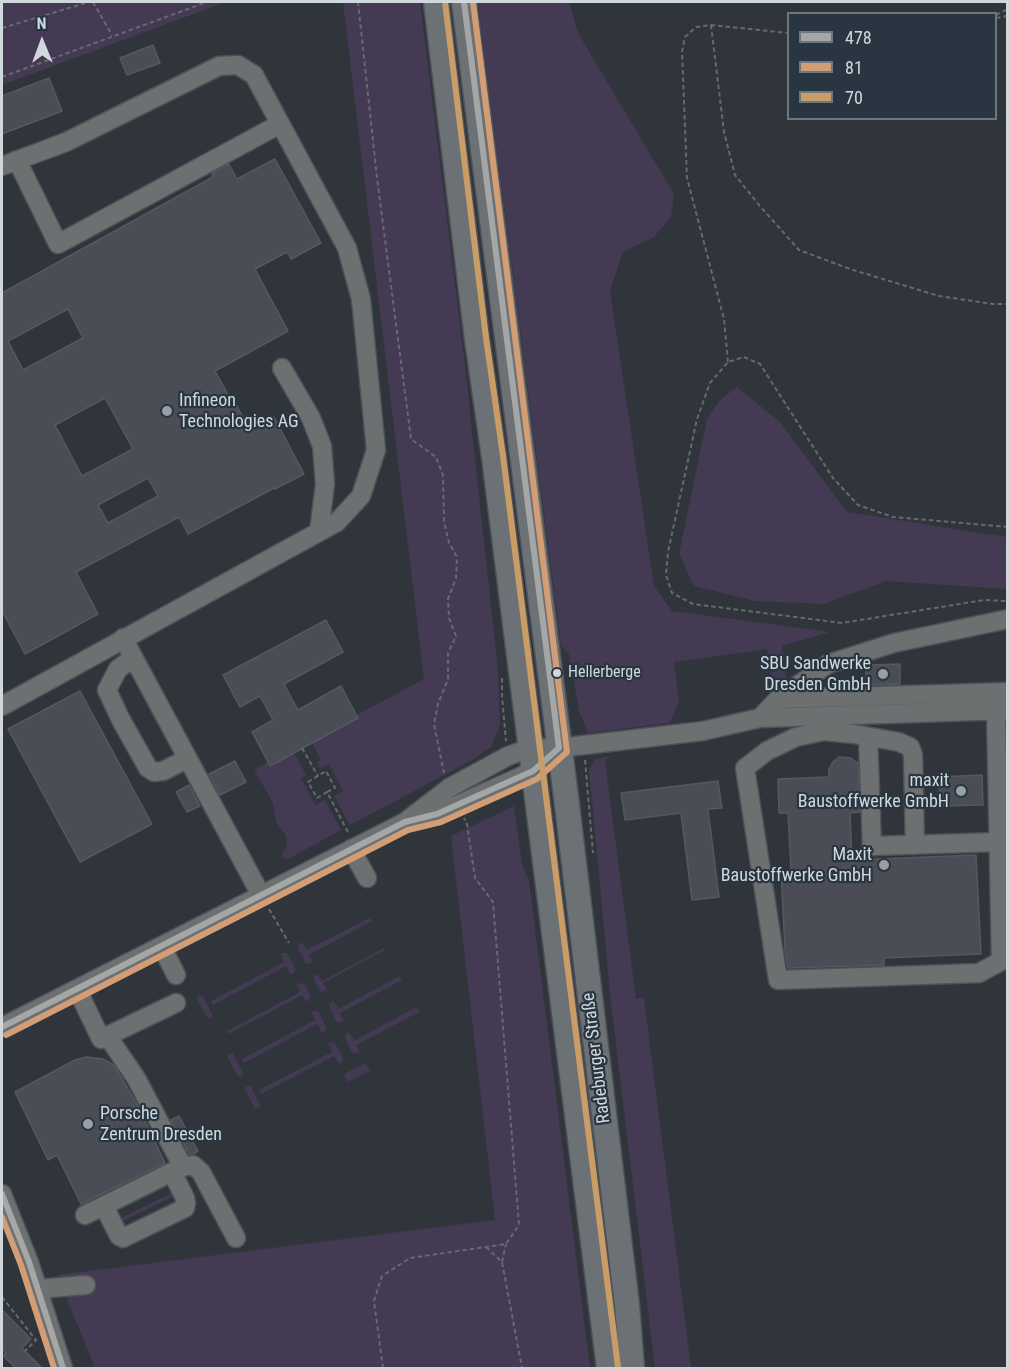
<!DOCTYPE html>
<html>
<head>
<meta charset="utf-8">
<style>
	body { margin:0 }
	#map { position:relative; width:1009px; height:1370px; overflow:hidden; background:#2f353b; font-family:"Roboto Condensed",sans-serif }
	canvas { display:block }
	.frame { position:absolute; inset:0; border:3px solid #d0d8de; pointer-events:none }
	.legend { position:absolute; left:787px; top:12px; width:210px; height:108px; box-sizing:border-box; background:#293641; border:2px solid #6c7780; margin:0; padding:8px 10px; list-style:none; font-size:18px; color:#d0d8de }
	.legend li { display:flex; align-items:center; gap:12px; height:30px }
	.legend b { width:30px; border:2px solid #6c7780 }
	.north { position:absolute; left:12px; top:12px; width:60px; height:60px; -webkit-text-stroke:4px #293641; paint-order:stroke; rotate:359deg; font-size:16px; font-weight:700; line-height:24px; text-align:center; color:#d0d8de }
	.north::after { content:''; display:block; margin:auto; width:21px; height:27px; background:#d0d8de; clip-path:polygon(50% 0,100% 100%,50% 72%,0 100%) }
</style>
</head>
<body>
<div id="map">
<canvas width="1009" height="1370"></canvas>
<div class="frame"></div>
<ul class="legend">
<li><b style="height:8px;background:#a5a6a6"></b>478</li>
<li><b style="height:8px;background:#d39e75"></b>81</li>
<li><b style="height:8px;background:#c99d66"></b>70</li>
</ul>
<div class="north">N</div>
</div>
<script>
const c = document.querySelector('canvas').getContext('2d');
c.lineJoin = 'round';
function fillPath(path, color) {
  c.fillStyle = color;
  c.fill(path, 'evenodd');
}
function poly(rows) {
  const path = new Path2D();
  for (const r of rows) {
    path.moveTo(r[0], r[1]);
    for (let i = 2; i < r.length; i += 2) path.lineTo(r[i], r[i + 1]);
  }
  return path;
}
function stroke(path, color, width, dash) {
  c.strokeStyle = color;
  c.lineWidth = width;
  c.lineCap = dash ? 'butt' : 'round';
  c.setLineDash(dash || []);
  c.stroke(path);
}
function label(font, color, halo, rows, align = 'center') {
  c.font = font + ' "Roboto Condensed",sans-serif';
  c.lineWidth = 4.5;
  c.setLineDash([]);
  c.textBaseline = 'middle';
  c.strokeStyle = halo;
  c.fillStyle = color;
  for (const [text, x, y, turn = 0] of rows) {
    c.save();
    c.translate(x, y);
    c.rotate((+turn || 0) * Math.PI / 180);
    c.textAlign = isNaN(turn) ? turn : align;
    if (halo) c.strokeText(text, 0, 0);
    c.fillText(text, 0, 0);
    c.restore();
  }
}
fillPath(poly([
	[2,2,226,2,2,85],
	[343,2,420,2,464,357,498,670,500,725,491,747,469,762,350,825,334,796,343,791,329,764,320,768,317,762,321,760,312,743,358,718,357,715,424,679],
	[478,2,569,2,578,33,674,194,671,217,654,237,623,252,610,291,654,586,672,611,830,632,782,646,787,683,774,691,767,649,674,662,679,702,670,723,588,733,579,711,569,654,561,645],
	[737,387,780,422,847,512,1007,537,1007,589,886,581,824,604,755,601,694,586,679,554,707,419,720,400],
	[294,752,306,775,301,778,315,805,325,800,341,830,288,859,281,857,283,852,287,847,286,835,277,824,272,801,254,770,268,762,270,765],
	[609,756,605,761,636,999,644,998,691,1368,655,1368,611,1003,589,769,596,759],
	[514,806,522,864,529,881,590,1368,95,1368,57,1275,495,1220,451,836],
	[369,918,372,921,309,955,313,963,306,964,298,948,299,944,302,942,307,950],
	[384,948,385,950,323,983,327,991,320,992,314,980,314,976,318,974,322,981],
	[282,953,287,953,295,968,295,972,291,975,286,966,213,1005,211,1001,284,962,280,954],
	[400,976,402,980,340,1013,344,1021,337,1023,329,1007,330,1003,333,1000,338,1009],
	[299,983,304,984,311,997,309,1000,306,1002,302,995,229,1034,227,1031,300,992,296,984],
	[202,995,213,1016,208,1019,196,998],
	[416,1007,419,1012,356,1045,360,1052,353,1054,345,1038,346,1034,349,1032,354,1041],
	[316,1011,318,1011,326,1027,325,1031,322,1033,317,1024,244,1063,242,1059,315,1020,311,1012],
	[330,1042,335,1043,343,1058,342,1062,339,1064,334,1056,261,1094,259,1090,332,1052,328,1043],
	[233,1053,244,1075,238,1077,227,1056],
	[366,1063,370,1071,348,1082,344,1074],
	[250,1085,261,1106,255,1109,244,1088],
	[178,1190,180,1193,117,1224,115,1221]
]), '#453a53');
const building = poly([
	[153,45,160,63,127,75,120,58,153,45],
	[49,78,62,111,2,134,2,96,49,78],
	[275,159,321,243,291,259,287,252,255,269,288,331,215,371,230,398,232,397,250,430,274,417,304,474,275,489,274,488,188,534,179,517,76,572,98,614,25,654,2,611,2,293,213,177,212,173,229,164,237,179,275,159],
	[68,309,83,338,23,370,8,341,68,309],
	[105,398,133,449,82,476,55,425,105,398],
	[148,478,158,496,108,523,98,505,148,478],
	[326,620,343,652,284,684,298,710,341,686,358,718,270,766,252,732,273,720,260,696,240,707,223,675,326,620],
	[900,664,900,684,871,685,871,681,866,678,866,671,870,668,870,665,900,664],
	[80,691,152,824,80,862,8,729,80,691],
	[839,757,851,758,858,763,860,812,850,813,852,860,976,855,981,954,884,958,884,965,788,968,785,950,781,871,791,870,788,813,779,813,778,779,829,777,829,769,833,762,839,757],
	[235,761,246,782,220,795,209,774,235,761],
	[982,775,983,805,940,806,939,777,982,775],
	[718,781,722,808,708,809,719,897,692,900,681,813,625,820,621,793,718,781],
	[189,785,200,806,187,812,176,792,189,785],
	[86,1057,103,1059,114,1065,139,1108,165,1163,81,1204,57,1155,48,1160,15,1092,75,1060,86,1057],
	[179,1116,198,1151,193,1154,189,1154,171,1120,179,1116],
	[2,1310,31,1339,22,1348,42,1368,16,1368,3,1356,6,1353,2,1349,2,1310]
]);
fillPath(building, '#4a4d56');
stroke(building, '#54595e', 1.5);
const minor = poly([
	[17,160,58,244,280,124],
	[2,166,66,142,219,66,238,65,254,75,347,248,361,299,376,450,361,496,337,522,2,706],
	[282,368,311,418,322,446,325,484,319,532],
	[123,638,261,895],
	[133,658,118,669,107,690,121,720,148,768,154,772,163,771,187,759],
	[778,699,828,664,894,643,1008,619],
	[760,718,778,699,1008,692],
	[868,737,872,846,999,842],
	[412,820,437,814,533,771,542,762],
	[915,845,913,755,910,747,899,742,854,734,824,731,796,737,767,751,745,768,778,980,979,973,1001,961,996,711],
	[351,849,367,878],
	[162,947,176,975],
	[77,989,101,1039,176,1003],
	[2,1027,405,822,449,788,508,756,530,748,559,748,703,731,760,718,1008,710],
	[108,1037,136,1078,183,1167,193,1165,201,1172,236,1238],
	[2,1194,29,1262,63,1368],
	[104,1206,119,1236,123,1238,185,1208,186,1203,185,1198,172,1172],
	[85,1215,182,1167],
	[38,1289,86,1285]
]);
const major = poly([
	[436,2,477,339,494,457,609,1368],
	[464,2,566,797,627,1305,632,1368]
]);
stroke(minor, '#4d5258', 21);
stroke(major, '#4d5258', 27);
stroke(poly([
	[93,2,112,35],
	[358,2,377,178,411,439,436,457,443,475,444,521,449,543,457,557,456,578,448,599,449,618,456,636,448,653,448,679,438,704,434,724,444,773],
	[996,15,1008,9],
	[996,18,1008,16],
	[711,25,724,132,735,175,759,205,799,250,850,269,939,296,993,304,1008,304],
	[2,28,89,2],
	[2,77,207,2],
	[728,362,724,319,687,178,682,52,685,37,696,27,711,25,788,33],
	[1008,527,893,517,858,505,833,478,760,364,744,357,728,362,710,383,697,419,668,552,666,575,672,593,693,604,842,623,984,600,1008,601],
	[502,678,502,696,506,741],
	[302,748,318,776],
	[585,760,593,853],
	[327,792,335,788,326,771,308,782,317,798,327,792,349,834],
	[269,909,289,943],
	[486,1247,502,1262,522,1368],
	[502,1262,506,1244],
	[2,1297,36,1340,25,1351],
	[383,1368,374,1301,382,1276,410,1258,506,1244,519,1225,493,902,475,878,467,824,464,818]
]), '#666a6d', 2, [4.5, 3]);
stroke(minor, '#6d7071', 18);
stroke(major, '#6b7174', 24);
stroke(poly([
	[2,1027,405,822,437,814,533,771,559,748,464,2],
	[2,1194,29,1262,63,1368]
]), '#a5a6a6', 6);
stroke(poly([
	[6,1035,408,830,441,822,537,779,567,752,473,2],
	[2,1217,21,1265,54,1368]
]), '#d39e75', 6);
stroke(poly([
	[445,2,486,338,503,456,618,1367]
]), '#c99d66', 6);
for (const [x, y, r, color] of [
	[167,411,6,"#989fa5"],
	[557,673,5,"#d0d8de"],
	[883,674,6,"#989fa5"],
	[961,791,6,"#989fa5"],
	[884,865,6,"#989fa5"],
	[88,1124,6,"#989fa5"]
]) {
  const dot = new Path2D();
  dot.arc(x, y, r, 0, 2 * Math.PI);
  c.fillStyle = color;
  c.fill(dot);
  stroke(dot, '#293641', 2);
}
label('16px', '#d0d8de', '#293641', [
	["Hellerberge",568,673]
], 'left');
label('18px', '#d0d8de', '#293641', [
	["Infineon",179,401,"left"],
	["Technologies AG",179,422,"left"],
	["SBU Sandwerke",871,664],
	["Dresden GmbH",871,685],
	["maxit",949,781],
	["Baustoffwerke GmbH",949,802],
	["Maxit",872,855],
	["Baustoffwerke GmbH",872,876],
	["Porsche",100,1114,"left"],
	["Zentrum Dresden",100,1135,"left"]
], 'right');
label('18px', '#d0d8de', '#293641', [
	["Radeburger Straße",597,1058,-97]
]);
</script>
</body>
</html>
